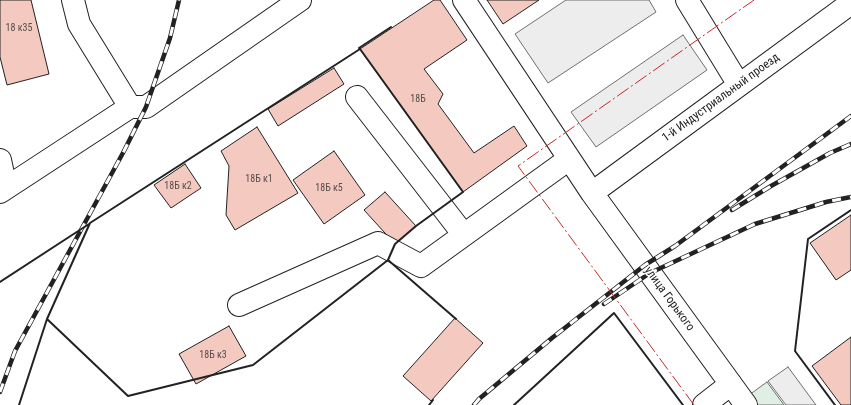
<!DOCTYPE html>
<html>
<head>
<meta charset="utf-8">
<style>
	body { margin:0 }
	canvas { display:block; background:#fff }
</style>
</head>
<body>
<canvas width="851" height="405"></canvas>
<script>
const c = document.querySelector('canvas').getContext('2d');
c.lineJoin = 'round';
function fillPath(path, color) {
  c.fillStyle = color;
  c.fill(path, 'evenodd');
}
function poly(rows) {
  const path = new Path2D();
  for (const r of rows) {
    path.moveTo(r[0], r[1]);
    for (let i = 2; i < r.length; i += 2) path.lineTo(r[i], r[i + 1]);
  }
  return path;
}
function stroke(path, color, width, dash) {
  c.strokeStyle = color;
  c.lineWidth = width;
  c.lineCap = dash ? 'butt' : 'round';
  c.setLineDash(dash || []);
  c.stroke(path);
}
function label(font, color, halo, rows, align = 'center') {
  c.font = font + ' "Roboto Condensed",sans-serif';
  c.lineWidth = 3;
  c.setLineDash([]);
  c.textBaseline = 'middle';
  c.strokeStyle = halo;
  c.fillStyle = color;
  for (const [text, x, y, turn = 0] of rows) {
    c.save();
    c.translate(x, y);
    c.rotate((+turn || 0) * Math.PI / 180);
    c.textAlign = isNaN(turn) ? turn : align;
    if (halo) c.strokeText(text, 0, 0);
    c.fillText(text, 0, 0);
    c.restore();
  }
}
const green = poly([
	[767,382,784,405,756,405,749,395,767,382]
]);
fillPath(green, '#e0efe3');
stroke(green, '#6f6f6f', 1);
const parking = poly([
	[566,0,649,0,656,12,548,83,515,34,566,0],
	[683,35,707,70,596,147,571,112,683,35],
	[788,367,816,405,786,405,768,381,788,367]
]);
fillPath(parking, '#ededed');
stroke(parking, '#6f6f6f', 1);
const building = poly([
	[0,0,31,0,49,74,7,85,0,57,0,0],
	[434,0,440,0,467,40,424,69,443,94,438,104,474,153,514,126,527,146,463,192,360,49,434,0],
	[487,0,539,0,503,24,487,0],
	[334,68,344,84,278,126,268,109,334,68],
	[257,127,298,193,235,230,226,215,229,166,221,151,257,127],
	[334,151,365,195,324,224,293,180,334,151],
	[185,164,201,188,171,208,154,185,185,164],
	[385,192,416,226,395,244,364,210,385,192],
	[851,215,851,270,836,280,810,243,851,215],
	[455,318,483,343,431,401,403,376,455,318],
	[229,326,246,356,196,384,179,354,229,326],
	[851,337,851,405,841,405,812,366,851,337]
]);
fillPath(building, '#f3c9c0');
stroke(building, '#222', 1);
const minor = poly([
	[73,0,79,24,130,107],
	[464,0,592,193,746,405],
	[687,0,739,85],
	[357,97,464,235],
	[0,160,6,188],
	[0,192,130,107,146,107,300,0],
	[592,193,851,3],
	[239,305,378,243,421,266,569,159],
	[704,405,731,384]
]);
stroke(minor, '#222', 24);
stroke(minor, '#fff', 22);
const rail = poly([
	[732,210,771,186,830,153,851,144],
	[604,304,650,273,755,224,826,202,851,197],
	[0,392,15,351,124,151,146,107,170,38,179,0],
	[474,405,479,399,552,338,645,265,675,246,851,116]
]);
stroke(rail, '#222', 4.5);
stroke(rail, '#fff', 3, [9]);
stroke(poly([
	[359,48,391,27],
	[360,49,463,192,416,226,395,244,388,260,253,365,128,396,47,319,90,223,360,49],
	[388,260,456,319],
	[0,282,89,224],
	[19,405,47,319,48,320],
	[429,405,433,400],
	[514,405,614,313,683,405],
	[835,405,795,351,808,239,851,210]
]), '#222', 2);
stroke(poly([
	[694,405,518,166,754,0]
]), '#c62828', 1, [14, 3, 2, 3]);
label('10px', '#564c4a', null, [
	["18 к35",19,28],
	["18Б",418,99],
	["18Б к1",259,179],
	["18Б к2",178,186],
	["18Б к5",329,188],
	["18Б к3",213,355]
]);
label('12px', '#222', '#fff', [
	["1-й Индустриальный проезд",721,98,-36],
	["улица Горького",669,299,54]
]);
</script>
</body>
</html>
